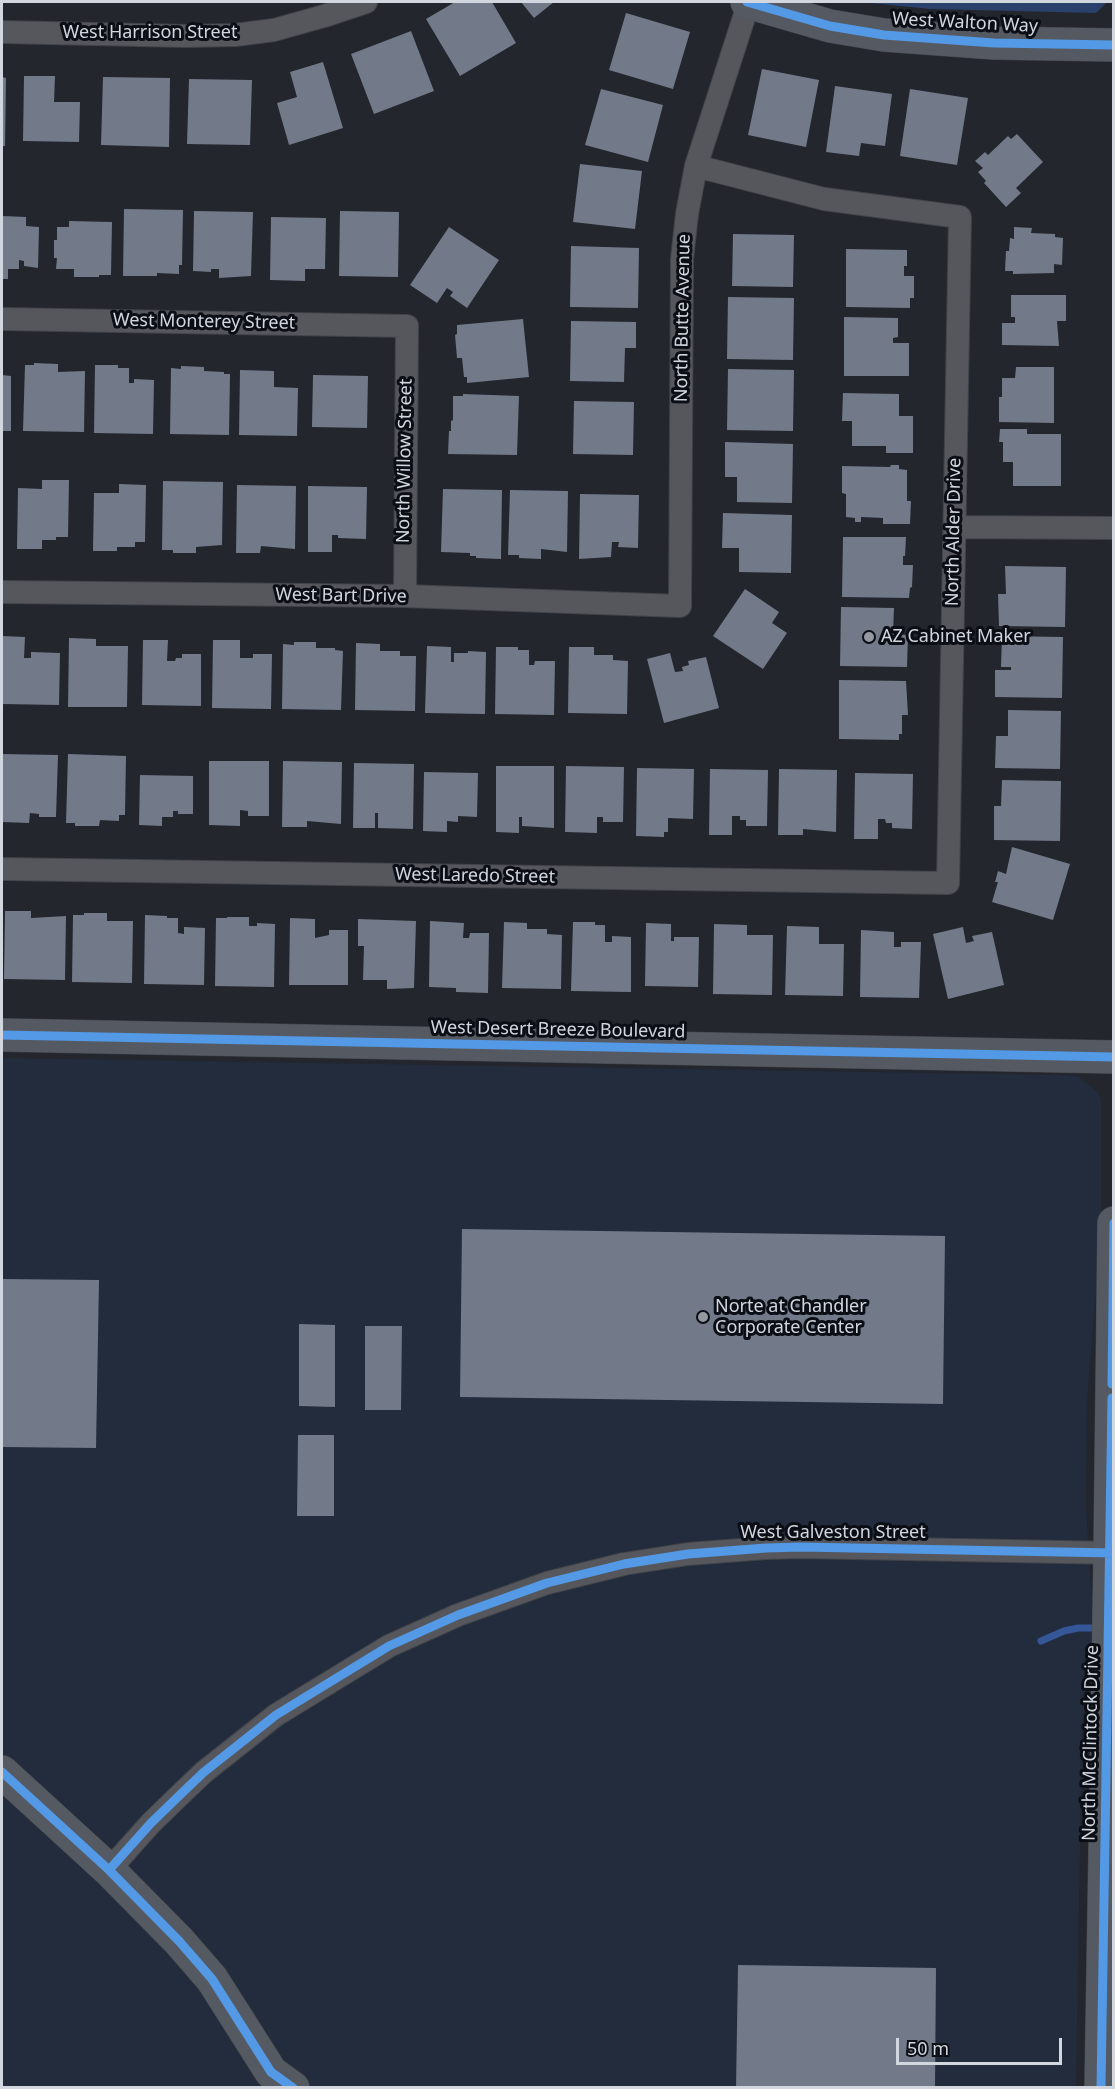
<!DOCTYPE html>
<html>
<head>
<meta charset="utf-8">
<style>
	body { margin:0 }
	#map { position:relative; width:1115px; height:2089px; overflow:hidden; background:#23262d; font-family:"Noto Sans",sans-serif }
	canvas { display:block }
	.frame { position:absolute; inset:0; border:3px solid #d1d6df; pointer-events:none }
	.scale { position:absolute; left:896px; top:2038px; width:166px; height:27px; box-sizing:border-box; border:3px solid #d1d6df; border-top:0; padding-left:8px; font-size:18px; line-height:21px; white-space:nowrap; color:#d1d6df; -webkit-text-stroke:4px #0b0e14; paint-order:stroke }
</style>
</head>
<body>
<div id="map">
<canvas width="1115" height="2089"></canvas>
<div class="frame"></div>
<div class="scale">50 m</div>
</div>
<script>
const c = document.querySelector('canvas').getContext('2d');
c.lineJoin = 'round';
function fillPath(path, color) {
  c.fillStyle = color;
  c.fill(path, 'evenodd');
}
function poly(rows) {
  const path = new Path2D();
  for (const r of rows) {
    path.moveTo(r[0], r[1]);
    for (let i = 2; i < r.length; i += 2) path.lineTo(r[i], r[i + 1]);
  }
  return path;
}
function stroke(path, color, width, dash) {
  c.strokeStyle = color;
  c.lineWidth = width;
  c.lineCap = dash ? 'butt' : 'round';
  c.setLineDash(dash || []);
  c.stroke(path);
}
function label(font, color, halo, rows, align = 'center') {
  c.font = font + ' "Noto Sans",sans-serif';
  c.lineWidth = 6;
  c.setLineDash([]);
  c.textBaseline = 'middle';
  c.strokeStyle = halo;
  c.fillStyle = color;
  for (const [text, x, y, turn = 0] of rows) {
    c.save();
    c.translate(x, y);
    c.rotate((+turn || 0) * Math.PI / 180);
    c.textAlign = isNaN(turn) ? turn : align;
    if (halo) c.strokeText(text, 0, 0);
    c.fillText(text, 0, 0);
    c.restore();
  }
}
fillPath(poly([
	[2,1058,1055,1075,1078,1076,1098,1092,1101,1099,1101,1236,1087,1399,1086,1504,1091,1589,1095,1605,1082,1726,1076,2087,2,2088]
]), '#222c3d');
fillPath(poly([
	[861,2,1107,2,1096,13,930,9]
]), '#2a416b');
stroke(poly([
	[1041,1641,1064,1631,1078,1628,1092,1628]
]), '#355798', 7);
fillPath(poly([
	[455,2,492,2,516,43,460,76,426,19],
	[521,2,554,2,534,18],
	[626,13,690,32,673,89,609,70],
	[411,31,434,91,374,114,351,54],
	[323,62,343,128,289,145,277,103,297,97,290,72],
	[762,69,819,80,806,147,748,135],
	[24,76,55,76,54,102,80,102,79,142,23,141],
	[2,77,6,78,5,146,2,146],
	[103,77,170,78,169,147,101,145],
	[189,79,252,80,250,145,187,144],
	[835,86,892,94,885,146,861,143,859,156,826,152],
	[601,89,663,105,648,162,585,145],
	[910,89,968,98,957,165,900,156],
	[1017,134,1043,162,1016,188,1021,193,1006,207,984,183,986,181,978,172,983,168,975,161,985,152,988,155,1008,136,1011,139],
	[580,164,642,171,635,229,573,222],
	[124,209,183,210,182,265,179,265,179,274,157,273,157,276,123,276],
	[194,211,253,212,251,276,219,278,219,269,211,269,211,272,193,271],
	[340,211,399,212,398,277,339,276],
	[2,216,26,217,26,226,39,227,38,268,24,266,24,261,19,260,19,269,8,269,8,279,2,279],
	[271,217,326,218,325,269,305,269,305,281,270,280],
	[69,221,112,222,111,275,99,275,99,277,74,277,74,269,56,269,57,258,54,258,54,240,57,240,57,227,69,227],
	[449,227,499,260,467,308,450,296,453,292,447,288,437,303,410,285],
	[1014,227,1032,228,1031,233,1055,234,1055,237,1063,238,1062,265,1054,264,1054,273,1013,274,1013,271,1005,271,1006,251,1009,251,1010,238,1014,239],
	[733,234,794,235,793,287,732,286],
	[571,246,639,248,638,308,570,307],
	[846,249,907,250,907,266,904,266,904,276,914,276,914,298,910,298,910,308,846,307],
	[1011,295,1066,295,1066,321,1057,321,1059,346,1002,345,1002,323,1015,323,1015,317,1011,317],
	[728,297,794,298,793,360,727,359],
	[844,317,898,318,898,337,893,338,893,343,909,343,909,376,844,376],
	[523,319,529,377,467,383,467,377,464,377,462,358,457,358,455,335,457,334,457,325],
	[571,321,636,322,636,348,625,348,624,382,570,381],
	[34,363,58,364,58,372,85,371,84,432,23,431,25,365,34,365],
	[95,365,118,365,118,368,129,368,129,383,134,383,134,379,154,380,153,434,94,433],
	[181,366,204,367,204,371,224,372,224,374,230,374,229,435,170,434,171,368,181,369],
	[1016,367,1054,367,1054,423,999,422,999,397,1002,397,1002,378,1015,378],
	[728,369,794,370,793,431,727,430],
	[240,370,274,371,274,387,298,388,297,436,239,435],
	[2,375,11,376,11,431,2,431],
	[313,375,368,376,367,428,312,427],
	[843,393,899,394,899,416,913,416,913,453,886,453,886,446,852,446,852,421,842,421],
	[463,394,519,396,517,455,448,454,449,431,451,431,451,421,453,420,453,396,463,396],
	[574,401,634,402,633,455,573,454],
	[1000,429,1027,429,1027,434,1061,434,1061,486,1013,486,1013,462,1003,462,1003,442,999,442],
	[725,442,793,444,792,503,737,502,737,477,725,477],
	[891,465,899,465,899,469,907,470,907,501,911,501,910,524,883,524,883,518,861,517,861,522,855,522,855,518,846,517,846,494,842,493,842,466,890,467],
	[42,480,69,480,68,537,56,537,56,540,42,540,42,549,17,549,18,488,42,489],
	[163,481,223,482,222,545,196,547,196,553,173,553,173,550,162,550],
	[119,484,146,485,145,542,135,542,135,547,117,547,117,551,93,551,94,493,119,493],
	[237,485,296,486,295,549,261,546,260,553,236,553],
	[308,486,367,487,366,539,338,538,338,535,332,535,332,552,308,552],
	[443,489,502,490,501,559,476,558,476,556,470,556,470,553,441,552],
	[510,490,568,491,567,552,541,549,541,559,519,558,519,555,508,555],
	[580,494,639,495,638,548,618,547,619,542,612,542,611,557,579,559],
	[723,513,792,515,791,573,739,572,739,548,722,548],
	[843,537,906,537,905,556,903,556,903,565,913,565,912,587,910,588,909,598,842,597],
	[1005,566,1066,567,1065,627,999,626,998,594,1006,594],
	[745,589,779,612,772,623,787,633,763,669,713,636],
	[841,607,894,608,893,634,908,635,907,667,840,666],
	[2,636,25,637,24,658,31,658,31,652,60,653,59,705,2,704],
	[1002,636,1063,637,1062,698,995,697,995,670,1011,670,1011,667,1001,667],
	[69,638,96,639,96,646,128,646,127,707,68,707],
	[143,640,168,640,167,661,175,661,176,658,182,658,182,654,201,654,201,706,142,705],
	[213,640,240,640,240,658,253,658,253,654,272,654,271,709,212,708],
	[294,642,316,642,316,648,335,648,335,650,343,651,341,710,282,709,283,644,294,645],
	[356,643,380,644,380,651,400,651,400,656,416,656,415,711,355,710],
	[427,646,451,647,451,662,454,662,454,653,468,653,468,651,486,652,485,714,425,713],
	[496,647,518,647,518,650,529,650,529,665,534,665,535,661,555,661,554,715,495,714],
	[569,647,594,647,594,655,613,655,613,660,628,661,627,714,568,713],
	[670,653,675,672,683,671,682,667,689,665,688,661,706,657,719,708,664,723,647,659],
	[839,680,906,681,908,715,902,715,902,734,899,734,899,740,839,739],
	[1008,710,1061,711,1060,769,995,768,996,736,1008,736],
	[2,754,58,755,56,817,39,817,39,814,30,813,29,823,2,822],
	[68,754,126,756,125,815,119,815,119,821,100,820,99,826,75,826,75,823,66,823],
	[209,761,269,761,269,816,248,816,248,811,240,810,240,826,209,825],
	[283,761,342,762,341,824,307,821,307,827,282,827],
	[354,763,414,764,413,829,378,828,378,813,375,813,375,828,353,828],
	[496,766,554,766,554,828,522,826,522,817,519,817,519,833,496,832],
	[566,766,624,767,623,822,603,822,603,817,597,817,597,833,565,832],
	[637,768,694,769,693,819,668,818,668,832,664,832,664,837,636,836],
	[710,769,768,770,767,826,746,826,746,820,740,820,740,816,732,816,732,835,709,835],
	[779,769,837,770,836,832,803,829,803,835,778,835],
	[424,772,478,773,477,817,458,816,458,822,447,821,447,832,423,831],
	[855,773,913,774,912,829,892,828,892,823,886,823,885,819,878,819,878,839,854,839],
	[140,775,193,776,193,814,178,814,178,811,173,811,173,817,162,817,162,826,139,825],
	[1002,780,1061,781,1060,841,994,840,994,806,1001,806],
	[1012,847,1070,864,1053,920,992,902,998,882,995,882,998,871,1006,874],
	[5,911,31,911,31,918,66,916,65,980,4,979],
	[84,913,107,913,107,921,133,921,132,983,72,982,73,915,84,915],
	[145,915,167,916,167,918,178,918,178,933,184,934,184,927,205,928,204,985,144,984],
	[227,917,249,917,249,926,257,926,257,923,275,924,274,987,215,986,216,918,227,918],
	[290,918,315,919,315,938,329,935,329,930,348,930,348,985,289,985],
	[358,919,416,921,414,988,387,989,387,980,363,980,364,946,358,946],
	[430,921,464,923,463,938,469,938,470,933,489,933,488,993,456,992,456,988,429,987],
	[504,922,527,923,527,929,547,929,547,934,562,935,561,989,502,988],
	[573,922,595,922,595,925,605,925,605,942,612,942,612,936,631,937,631,992,571,991],
	[646,923,671,924,671,941,674,941,674,937,699,937,698,987,645,986],
	[714,924,747,925,747,935,773,935,772,995,713,994],
	[787,926,819,927,819,944,844,944,843,996,785,995],
	[963,927,966,943,974,941,972,936,992,932,1004,985,948,999,933,934],
	[861,930,894,932,894,947,901,947,901,942,921,942,919,998,860,997],
	[462,1229,945,1236,943,1404,460,1397],
	[2,1279,99,1280,96,1448,2,1447],
	[299,1324,335,1325,335,1407,299,1406],
	[365,1326,402,1326,401,1410,365,1410],
	[298,1435,334,1435,334,1516,297,1516],
	[738,1965,936,1968,935,2088,736,2088]
]), '#727988');
const street = poly([
	[2,32,186,36,235,35,274,30,324,16,366,2],
	[2,319,407,326,405,596],
	[954,527,1114,528],
	[2,592,405,596,680,606,682,259,687,214,696,166,749,2],
	[2,869,948,883,960,217,824,199,696,166],
	[109,1870,151,1823,184,1791,204,1772,276,1715,389,1646,458,1615,547,1583,624,1564,688,1554,766,1548,801,1547,1114,1553]
]);
const secondary = poly([
	[747,2,830,26,884,35,994,43,1114,45],
	[2,1035,1114,1057],
	[2,1772,109,1870,179,1941,212,1979,271,2072,293,2088],
	[1101,2088,1110,1553,1114,1223]
]);
stroke(street, '#404349', 24);
stroke(secondary, '#404349', 34);
stroke(street, '#55575d', 22);
stroke(secondary, '#555961', 33);
stroke(poly([
	[747,2,830,26,884,35,994,43,1114,45],
	[2,1035,1114,1057],
	[1112,1384,1114,1223],
	[2,1772,109,1870,179,1941,212,1979,271,2072,293,2088],
	[109,1870,151,1823,184,1791,204,1772,276,1715,389,1646,458,1615,547,1583,624,1564,688,1554,766,1548,801,1547,1114,1553],
	[1101,2088,1112,1398]
]), '#5399e6', 9);
for (const [x, y, r, color] of [
	[869,637,6,"#9498a1"],
	[703,1317,6,"#9498a1"]
]) {
  const dot = new Path2D();
  dot.arc(x, y, r, 0, 2 * Math.PI);
  c.fillStyle = color;
  c.fill(dot);
  stroke(dot, '#0b0e14', 2);
}
label('18px', '#d1d6df', '#0b0e14', [
	["West Walton Way",965,23,3],
	["West Harrison Street",150,33],
	["North Butte Avenue",683,318,-89],
	["West Monterey Street",204,322,1],
	["North Willow Street",405,461,-89],
	["North Alder Drive",954,532,-89],
	["West Bart Drive",341,596,1],
	["West Laredo Street",475,876,1],
	["West Desert Breeze Boulevard",558,1030,1],
	["West Galveston Street",833,1533],
	["North McClintock Drive",1091,1743,-89]
]);
label('18px', '#d1d6df', '#0b0e14', [
	["AZ Cabinet Maker",881,637],
	["Norte at Chandler",715,1307],
	["Corporate Center",715,1328]
], 'left');
</script>
</body>
</html>
